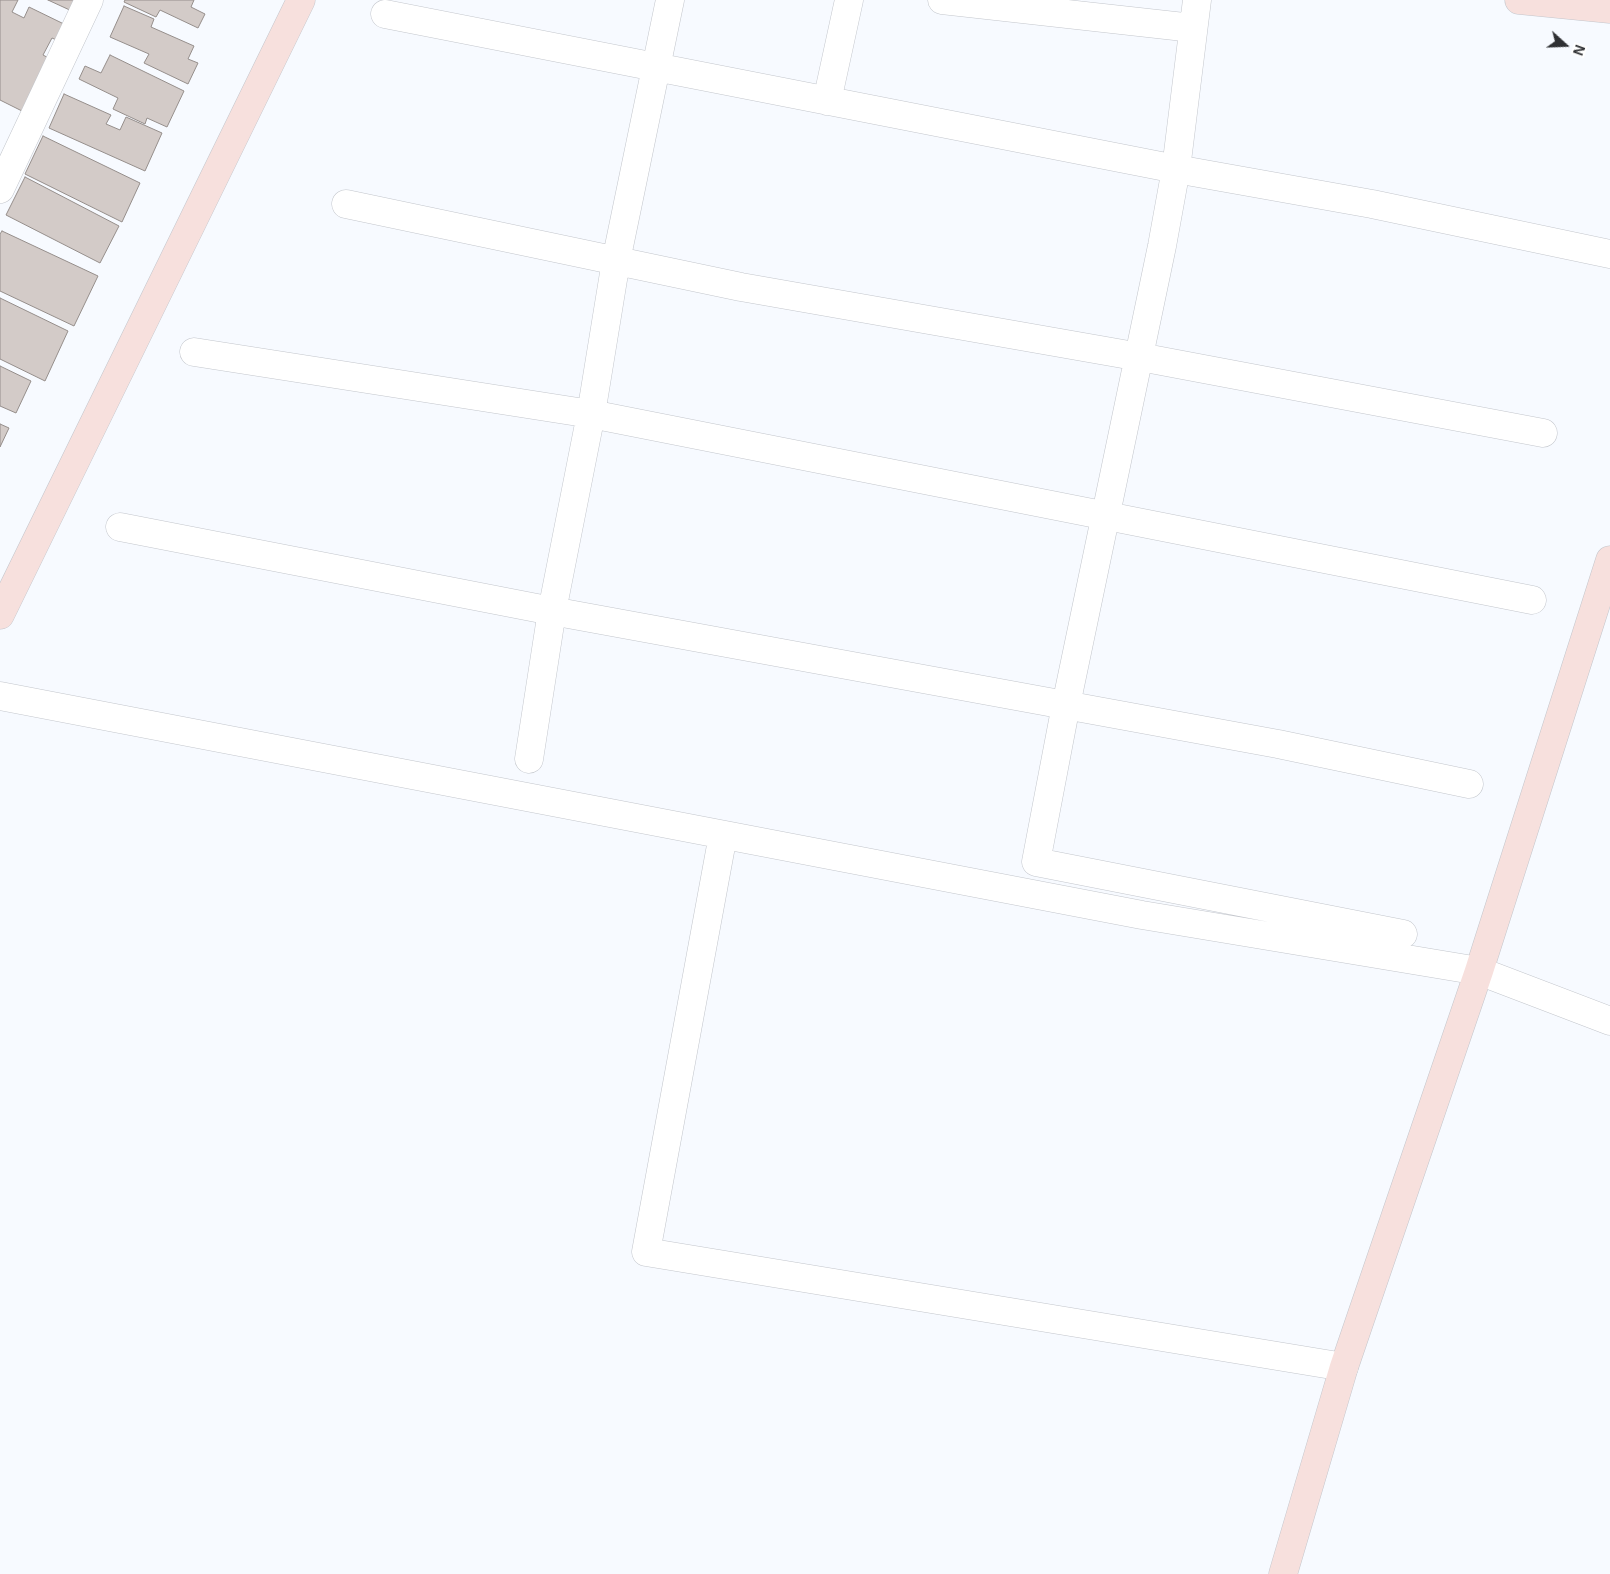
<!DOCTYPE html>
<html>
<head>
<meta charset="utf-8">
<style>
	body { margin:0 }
	#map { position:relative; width:1610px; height:1574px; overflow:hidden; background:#f7faff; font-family:Arial,sans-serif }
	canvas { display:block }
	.north { position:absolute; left:1540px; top:20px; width:50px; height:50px; -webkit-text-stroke:4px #fff; paint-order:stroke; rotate:110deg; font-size:14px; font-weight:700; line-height:20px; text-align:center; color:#2f3033 }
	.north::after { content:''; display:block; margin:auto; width:18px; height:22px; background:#2f3033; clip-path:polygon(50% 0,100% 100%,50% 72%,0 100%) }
</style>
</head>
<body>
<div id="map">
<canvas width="1610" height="1574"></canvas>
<div class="north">N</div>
</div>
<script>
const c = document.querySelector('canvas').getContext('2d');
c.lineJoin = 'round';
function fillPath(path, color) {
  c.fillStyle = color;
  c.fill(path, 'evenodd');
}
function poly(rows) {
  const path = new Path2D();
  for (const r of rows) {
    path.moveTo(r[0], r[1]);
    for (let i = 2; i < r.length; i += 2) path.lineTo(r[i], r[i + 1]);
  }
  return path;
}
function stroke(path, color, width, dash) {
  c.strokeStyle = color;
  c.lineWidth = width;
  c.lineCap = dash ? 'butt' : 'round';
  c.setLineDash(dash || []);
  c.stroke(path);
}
const building = poly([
	[0,0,18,0,12,12,24,18,29,7,68,26,61,42,52,38,43,55,56,62,30,115,0,100,0,0],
	[48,0,79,0,74,12,48,0],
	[125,0,194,0,191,7,205,14,198,28,160,10,156,17,124,2,125,0],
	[124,6,154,19,151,27,194,46,188,59,198,63,188,84,144,63,149,54,110,37,124,6],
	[110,55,184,91,167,127,147,118,145,124,113,109,118,98,79,79,85,66,101,73,110,55],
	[64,94,111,115,106,124,120,130,126,117,162,133,145,171,49,128,64,94],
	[43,136,140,183,122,222,25,174,43,136],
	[25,177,119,226,100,263,6,215,25,177],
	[2,231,98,276,74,326,0,291,0,234,2,231],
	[0,298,68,331,45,381,0,359,0,298],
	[0,366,31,381,16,413,0,406,0,366],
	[0,424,9,428,0,447,0,424]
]);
fillPath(building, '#d3cbc8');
stroke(building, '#958e8b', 1);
const street = poly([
	[942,0,1193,28],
	[1197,0,1176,169,1162,246,1066,705,1036,862,1403,934],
	[385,14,1176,169,1372,204,1610,254],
	[827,101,849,0],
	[0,189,89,0],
	[346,204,741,287,1140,357,1543,433],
	[194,352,591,414,1532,600],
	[120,527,552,611,1278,744,1469,784],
	[0,696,1142,915,1479,971,1610,1021],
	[529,759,552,611,591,414,616,261,670,0],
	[723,835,646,1252,1344,1367]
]);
const secondary = poly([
	[1519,0,1610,9],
	[0,615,301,0],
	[1283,1574,1344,1367,1479,971,1610,560]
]);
stroke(street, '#c3c6cc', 29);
stroke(secondary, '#c3c6cc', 29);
stroke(street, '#fff', 28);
stroke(secondary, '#f7e0dd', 28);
</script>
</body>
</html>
